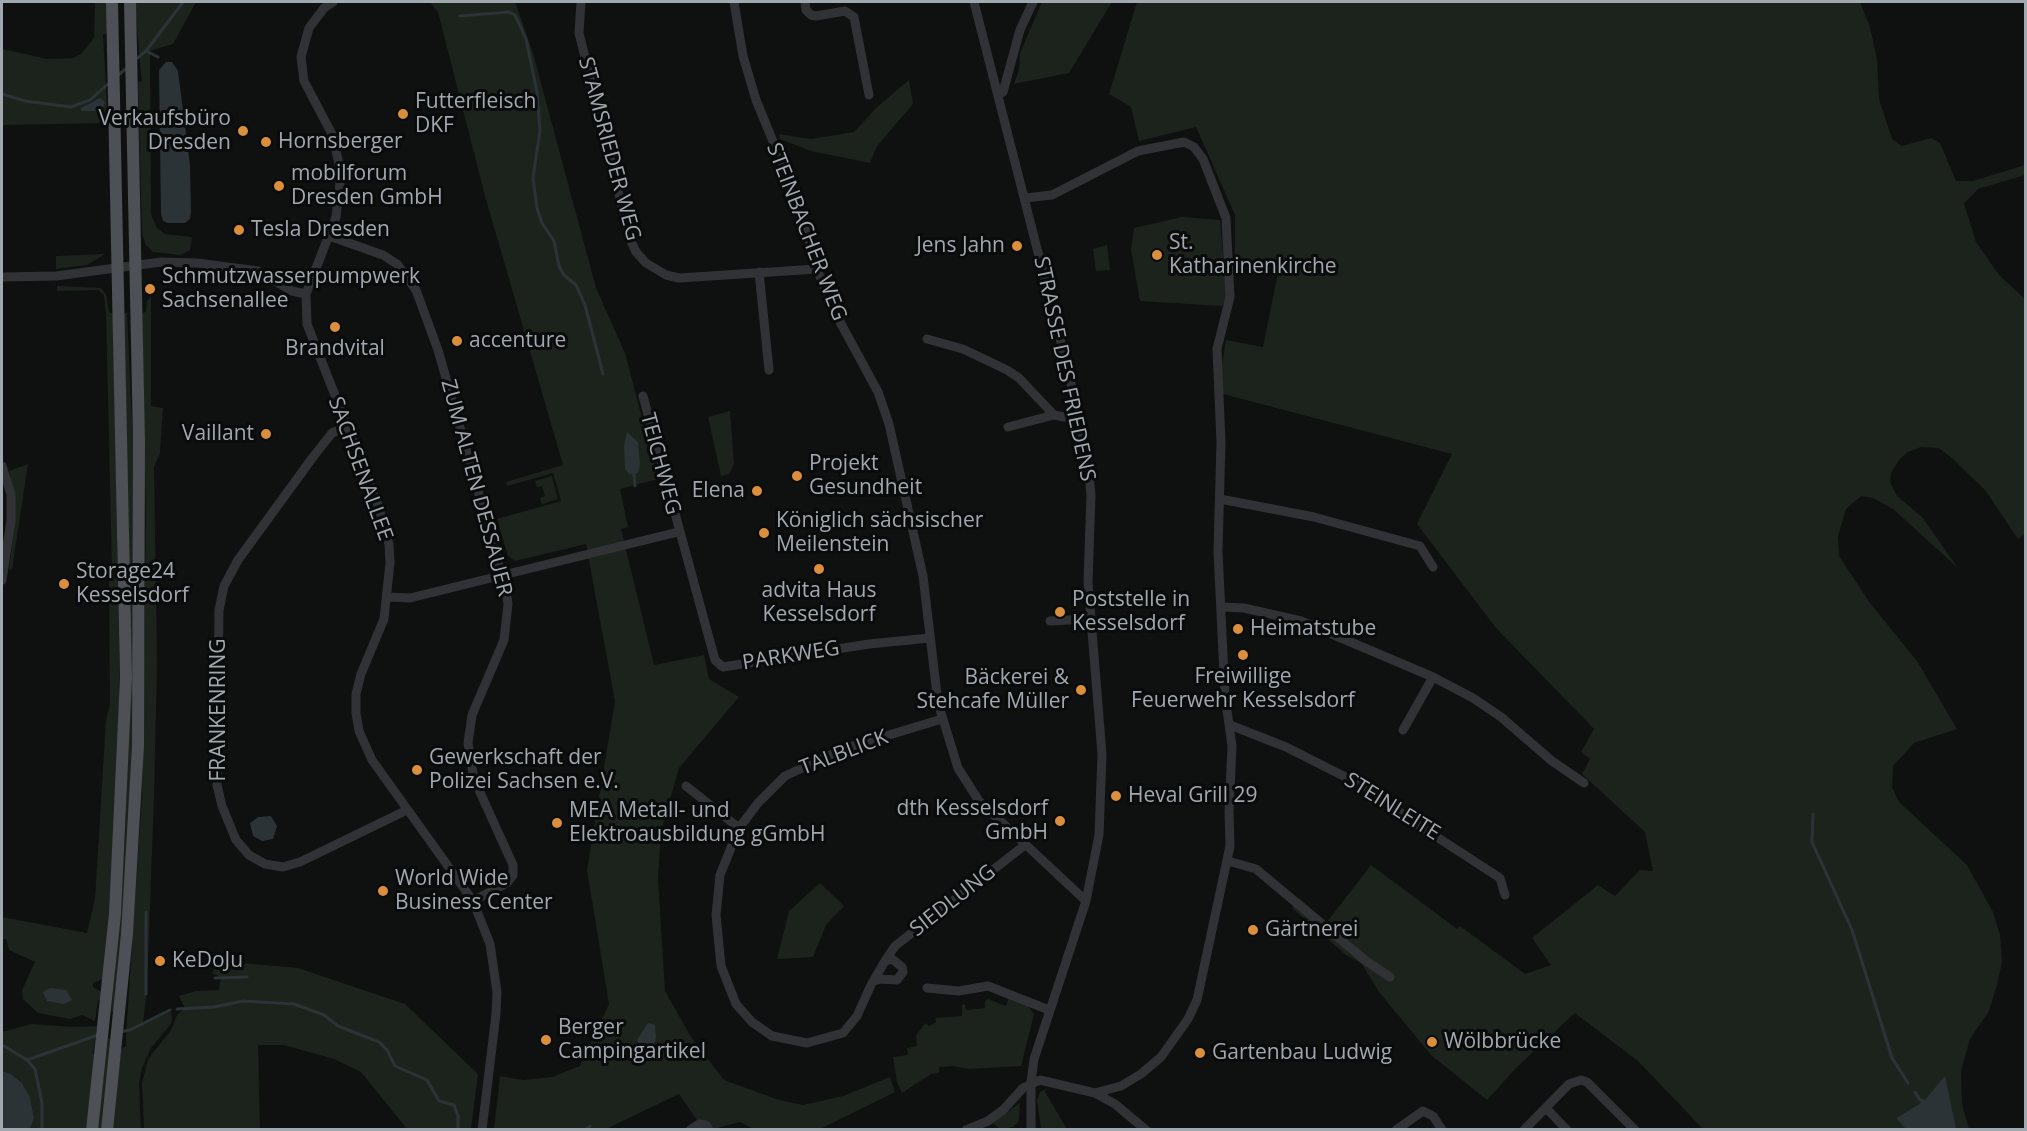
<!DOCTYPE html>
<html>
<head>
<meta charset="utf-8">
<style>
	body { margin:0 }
	#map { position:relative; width:2027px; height:1131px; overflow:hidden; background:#0f1010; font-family:"Open Sans",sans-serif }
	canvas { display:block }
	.frame { position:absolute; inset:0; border:3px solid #a2a8b0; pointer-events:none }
</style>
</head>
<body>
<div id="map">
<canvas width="2027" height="1131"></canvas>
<div class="frame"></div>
</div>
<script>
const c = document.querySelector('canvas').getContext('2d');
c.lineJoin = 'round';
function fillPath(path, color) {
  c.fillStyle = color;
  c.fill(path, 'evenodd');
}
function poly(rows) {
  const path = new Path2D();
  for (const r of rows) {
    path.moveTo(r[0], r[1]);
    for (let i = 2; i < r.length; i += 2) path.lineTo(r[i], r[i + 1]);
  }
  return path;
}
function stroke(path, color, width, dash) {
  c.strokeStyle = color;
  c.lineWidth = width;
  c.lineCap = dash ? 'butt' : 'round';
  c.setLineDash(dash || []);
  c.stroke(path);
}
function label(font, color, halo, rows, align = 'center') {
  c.font = font + ' "Open Sans",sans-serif';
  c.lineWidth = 6;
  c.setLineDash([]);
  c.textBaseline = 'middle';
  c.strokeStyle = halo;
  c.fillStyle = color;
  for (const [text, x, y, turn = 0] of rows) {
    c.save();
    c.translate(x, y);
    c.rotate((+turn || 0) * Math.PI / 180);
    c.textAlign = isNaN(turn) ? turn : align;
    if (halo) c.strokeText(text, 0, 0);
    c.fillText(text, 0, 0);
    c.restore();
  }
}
fillPath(poly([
	[95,2,107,2,108,33,103,35,108,123,2,125,2,49,48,59,73,58,81,54,94,38],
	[135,2,196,2,173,44,150,51,151,214,156,227,165,234,192,237,190,250,181,255,153,252,146,245,142,234,138,82,142,81,141,74],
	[430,2,515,2,533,53,596,288,625,353,658,479,620,489,628,527,621,529,654,665,704,655,709,679,739,697,679,768,661,831,658,879,665,991,691,1037,724,1080,779,1100,803,1105,843,1096,890,1077,895,1092,820,1129,754,1129,740,1122,713,1129,697,1120,679,1094,606,1129,494,1129,500,1076,523,1080,552,1077,580,1066,609,1004,587,870,615,701,586,544,515,561,508,556,497,519,561,501,553,473,507,486,506,482,563,465,485,196,438,12],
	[1042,2,1112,2,1069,73,1014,84,1019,70,1020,53],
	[1137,2,1860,2,1870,27,1877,59,1879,99,1892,139,1902,146,1931,138,1940,143,1956,181,1973,181,2025,165,2025,175,1978,189,1964,203,1976,242,1999,275,2025,299,2025,534,2018,539,1985,490,1953,459,1939,448,1921,447,1908,452,1900,459,1891,473,1890,482,1897,496,1922,517,1958,568,1893,509,1873,498,1861,496,1846,509,1838,536,1839,556,1870,603,1917,661,1957,729,1914,743,1893,766,1892,787,1899,802,1967,865,1993,912,2000,935,2002,962,1997,985,1989,1011,1970,1039,1961,1071,1962,1104,1969,1129,1703,1129,1639,1062,1575,1013,1518,1066,1487,1100,1431,1055,1379,992,1362,964,1346,955,1292,908,1299,898,1327,922,1371,865,1457,929,1460,926,1525,974,1551,965,1532,938,1598,885,1615,896,1640,870,1653,871,1645,832,1582,774,1590,759,1581,752,1594,729,1496,628,1417,524,1452,454,1223,394,1222,365,1226,340,1263,347,1279,268,1235,263,1235,215,1196,127,1139,141,1131,107,1109,94],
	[909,80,913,104,877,146,870,163,811,151,780,139,779,134,811,139,854,132,877,107],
	[1182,217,1220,220,1227,302,1222,306,1140,301,1131,249,1134,228],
	[1107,245,1110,270,1096,271,1093,249],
	[105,254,87,265,56,269,56,256],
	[57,286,101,288,106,294,109,312,113,314,120,695,110,907,105,978,93,983,93,987,103,993,102,999,98,1000,95,1021,82,1015,70,1019,38,1013,23,999,22,990,35,962,9,950,6,939,2,939,2,917,87,933,95,899,106,719,110,705,109,577,112,569,106,314,104,295,98,290,57,291],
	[151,297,151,406,163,408,160,453,154,467,157,663,154,796,147,990,143,1022,171,1012,172,1019,171,1024,151,1048,142,1068,139,1083,141,1129,112,1130,121,1049,126,1046,126,1037,142,795,146,523,142,313,146,312,147,301],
	[124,313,127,313,134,464,133,753,122,931,115,1011,111,1012,125,837,131,675],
	[730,411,734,464,729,474,721,476,708,417],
	[28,464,12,569,9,570,14,530,14,492,9,471],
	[552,476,558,499,542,504,540,498,545,496,542,486,537,487,535,481],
	[820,883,844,906,826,925,813,957,777,959,789,911],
	[219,961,298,968,405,1004,478,1074,471,1129,407,1129,361,1072,334,1059,284,1045,258,1045,260,1129,144,1129,142,1083,148,1059,171,1030,177,1015,185,1008,179,996,195,991,219,990,221,977,212,973],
	[1009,997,1028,1006,1034,1014,1021,1066,969,1069,953,1066,939,1067,939,1073,931,1074,902,1093,897,1082,893,1057,908,1055,907,1048,917,1046,916,1036,925,1023,929,1026,936,1022,935,1018,962,1016,962,1005,965,1004,966,1010,985,1008,985,1001,988,999,1006,1006],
	[31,1024,72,1027,97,1026,93,1054,96,1054,86,1129,30,1129,34,1118,30,1097,22,1083,11,1074,2,1071,2,1032],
	[112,1038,102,1129,97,1130,108,1039],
	[1046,1089,1045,1092,1067,1129,1041,1129,1037,1100,1040,1092],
	[1020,1103,1019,1121,1013,1127,1000,1129,992,1123]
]), '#1c231c');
fillPath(poly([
	[166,62,172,62,178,71,190,165,191,212,190,219,185,223,168,223,163,221,161,214,159,70],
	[100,98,105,102,102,111,81,111,81,108],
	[627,432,638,442,640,465,638,473,634,474,629,474,625,469,624,446],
	[271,816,277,826,273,839,262,841,253,836,250,823,258,817],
	[50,988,66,990,72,1000,64,1004,47,1001,43,992],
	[648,1023,655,1025,656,1038,654,1044,645,1050,641,1049,637,1040],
	[2,1071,11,1074,22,1083,30,1097,34,1118,30,1129,2,1129],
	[1945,1076,1956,1129,1906,1129,1896,1118,1920,1104,1921,1098,1925,1100]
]), '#2b3337');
stroke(poly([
	[460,16,509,12,515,15,526,39,537,92,540,131,533,178,537,208,542,223,554,241,559,266,564,275,576,285,585,305,603,374],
	[146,51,158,57],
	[135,60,146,51,183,2],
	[117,76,128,67],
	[2,94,25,101,71,107,90,100,110,82],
	[634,474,635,486],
	[1813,814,1812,842,1852,930,1892,1058,1908,1083],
	[215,978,247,977],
	[146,994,146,912],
	[177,1009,214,1007,243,1001,294,1004,324,1015,338,1026,379,1042,387,1050,395,1066,427,1080,439,1101,454,1105,458,1116,458,1130],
	[119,1032,130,1030,170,1010],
	[4,1046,27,1060,35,1069,42,1103,42,1130],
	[27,1060,98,1035],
	[1915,1092,1920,1100],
	[585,1130,590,1126]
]), '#2b3337', 3);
stroke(poly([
	[333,2,324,8,309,28,301,57,304,81,333,136,341,174,336,217,306,294,307,324,378,505,389,544,390,563,384,619,361,674,356,694,356,713,359,731,372,760,473,901,490,944,497,992,496,1014,482,1130],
	[581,2,579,33,630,239,636,252,646,263,666,275,679,278,817,269],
	[734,2,743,56,756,100,798,202,817,269,833,309,878,392,889,424,923,576,938,703,958,768,979,801,1086,901],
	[805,2,806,10,811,15,816,16,845,11,854,17,869,95],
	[974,2,1067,366,1087,455,1091,495,1088,582,1102,754,1099,835,1086,901,1034,1059,1031,1082,1031,1130],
	[998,94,1003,92,1020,30,1033,2],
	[1025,198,1052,195,1138,151,1184,142,1194,147,1203,159,1226,218,1230,297,1217,349,1221,442,1218,551,1225,696,1232,746,1229,812,1230,846,1197,1000,1188,1019,1161,1057,1141,1074,1121,1086,1095,1093],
	[329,236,383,255,397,264,416,290,438,350,506,590,508,604,504,640,472,715,468,743,474,779,513,865,513,875,507,883,473,901],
	[759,272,769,370],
	[2,277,56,276,161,262,197,263,258,271,292,291,306,294],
	[927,339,963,349,1007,370,1019,378,1054,415],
	[643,396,715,660,723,667,869,644,930,638],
	[346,427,332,433,313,457,238,560,224,586,219,610,217,785,222,806,236,840,249,855,265,864,283,867,300,862,407,810],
	[1008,427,1054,415,1064,417,1078,414],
	[2,466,11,494,11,521,2,580],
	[1220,499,1314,517,1420,546,1433,567],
	[389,597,410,598,678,532],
	[1222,607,1244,608,1301,621,1433,677,1473,698,1501,717,1552,761,1584,783],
	[1050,621,1090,619],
	[1230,725,1286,747,1383,796,1403,815,1500,878,1505,895],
	[1403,730,1433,677],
	[686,786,739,828],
	[1228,861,1256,869,1366,961,1390,977],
	[885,961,895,946,1025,845],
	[874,981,880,979,897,980,903,972,902,967,892,959,885,961,871,985,857,1016,843,1033,807,1043,772,1036,752,1022,736,1004,721,966,716,915,720,875,739,828,758,803,785,776,843,749,942,719],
	[927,988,959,991,988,986,1049,1010],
	[1546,1108,1567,1130],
	[690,1130,699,1124,706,1125,709,1130],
	[966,1130,988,1121,1003,1110,1023,1088,1040,1080,1095,1093,1115,1104,1146,1130],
	[1396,1130,1423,1111,1433,1116,1442,1130],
	[1524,1130,1569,1084,1581,1080,1587,1082,1635,1130]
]), '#313235', 9);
stroke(poly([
	[92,1130,115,914,126,678,112,2],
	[107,1130,127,934,138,746,139,441,130,2]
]), '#4d5054', 12);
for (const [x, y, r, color] of [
	[403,114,6,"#db8f3d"],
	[243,131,6,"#db8f3d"],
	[266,142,6,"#db8f3d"],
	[279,186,6,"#db8f3d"],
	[239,230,6,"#db8f3d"],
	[1017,246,6,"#db8f3d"],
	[1157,255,6,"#db8f3d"],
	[150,289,6,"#db8f3d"],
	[335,327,6,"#db8f3d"],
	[457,341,6,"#db8f3d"],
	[266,434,6,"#db8f3d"],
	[797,476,6,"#db8f3d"],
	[757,491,6,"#db8f3d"],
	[764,533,6,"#db8f3d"],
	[819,569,6,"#db8f3d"],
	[64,584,6,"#db8f3d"],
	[1060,612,6,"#db8f3d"],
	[1238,629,6,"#db8f3d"],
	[1243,655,6,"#db8f3d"],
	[1081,690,6,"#db8f3d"],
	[417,770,6,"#db8f3d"],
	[1116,796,6,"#db8f3d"],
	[1060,821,6,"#db8f3d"],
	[557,823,6,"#db8f3d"],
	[383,891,6,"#db8f3d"],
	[1253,930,6,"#db8f3d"],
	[160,961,6,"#db8f3d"],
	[546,1040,6,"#db8f3d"],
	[1432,1042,6,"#db8f3d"],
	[1200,1053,6,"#db8f3d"]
]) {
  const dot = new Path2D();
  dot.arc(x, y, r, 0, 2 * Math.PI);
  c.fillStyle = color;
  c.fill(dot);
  stroke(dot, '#0a0b0b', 2);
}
label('21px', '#a2a8b0', '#0a0b0b', [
	["Futterfleisch",415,102],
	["DKF",415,126],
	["Verkaufsbüro",231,119,"right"],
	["Dresden",231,143,"right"],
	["Hornsberger",278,142],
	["mobilforum",291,174],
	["Dresden GmbH",291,198],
	["Tesla Dresden",251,230],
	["St.",1169,243],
	["Katharinenkirche",1169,267],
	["Jens Jahn",1005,246,"right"],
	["Schmutzwasserpumpwerk",162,277],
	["Sachsenallee",162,301],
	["accenture",469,341],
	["Brandvital",335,349,"center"],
	["Vaillant",254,434,"right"],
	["Projekt",809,464],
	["Gesundheit",809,488],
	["Elena",745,491,"right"],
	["Königlich sächsischer",776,521],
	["Meilenstein",776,545],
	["Storage24",76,572],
	["Kesselsdorf",76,596],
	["advita Haus",819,591,"center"],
	["Kesselsdorf",819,615,"center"],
	["Poststelle in",1072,600],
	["Kesselsdorf",1072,624],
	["Heimatstube",1250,629],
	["Freiwillige",1243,677,"center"],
	["Feuerwehr Kesselsdorf",1243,701,"center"],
	["Bäckerei &",1069,678,"right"],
	["Stehcafe Müller",1069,702,"right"],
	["Gewerkschaft der",429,758],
	["Polizei Sachsen e.V.",429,782],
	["Heval Grill 29",1128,796],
	["dth Kesselsdorf",1048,809,"right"],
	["GmbH",1048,833,"right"],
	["MEA Metall- und",569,811],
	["Elektroausbildung gGmbH",569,835],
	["World Wide",395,879],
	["Business Center",395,903],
	["Gärtnerei",1265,930],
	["KeDoJu",172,961],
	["Berger",558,1028],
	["Campingartikel",558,1052],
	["Wölbbrücke",1444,1042],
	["Gartenbau Ludwig",1212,1053]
], 'left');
label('21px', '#a2a8b0', '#0a0b0b', [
	["STAMSRIEDER WEG",609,149,75],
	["STEINBACHER WEG",806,232,69],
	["STRASSE DES FRIEDENS",1064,369,78],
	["TEICHWEG",660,464,75],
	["SACHSENALLEE",360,469,70],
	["ZUM ALTEN DESSAUER",476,488,75],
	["PARKWEG",791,656,-9],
	["FRANKENRING",219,710,-90],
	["TALBLICK",844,753,-21],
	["STEINLEITE",1392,807,32],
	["SIEDLUNG",953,901,-38]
]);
</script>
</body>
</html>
